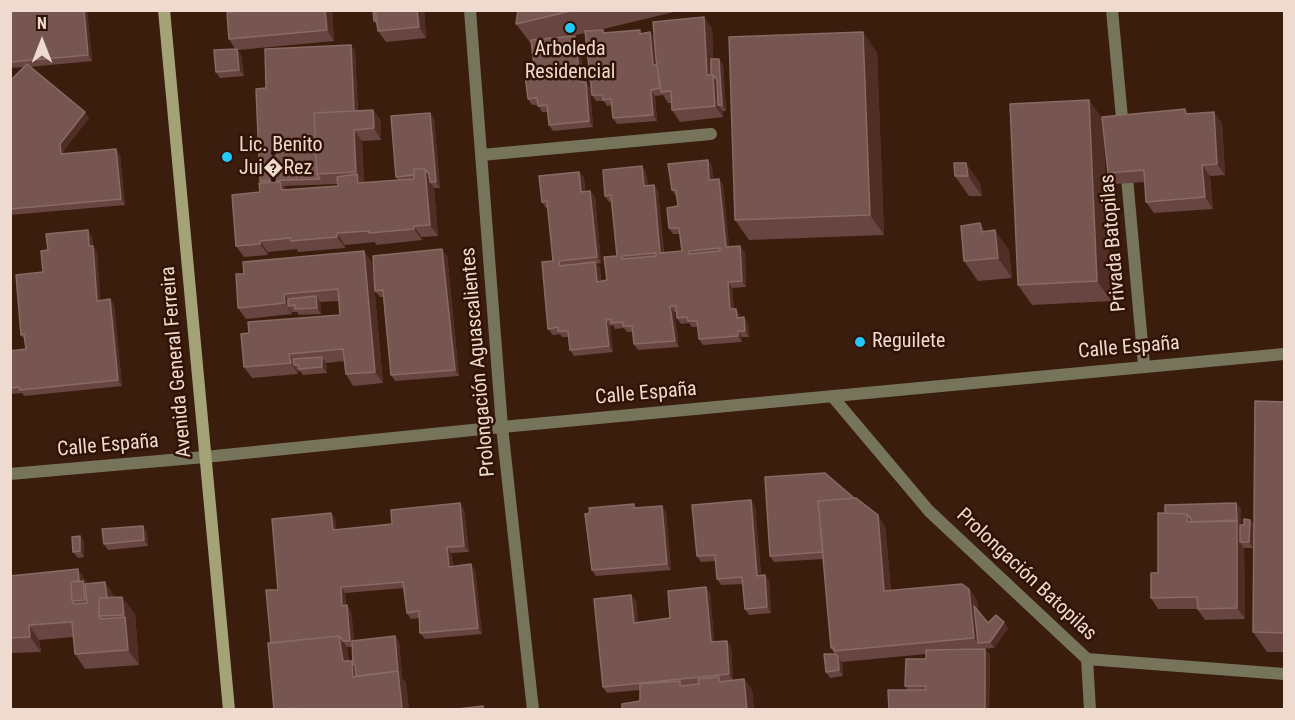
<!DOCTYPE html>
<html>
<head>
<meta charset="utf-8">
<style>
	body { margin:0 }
	#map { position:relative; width:1295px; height:720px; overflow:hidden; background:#3b1d0e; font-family:"Roboto Condensed",sans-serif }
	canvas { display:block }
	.frame { position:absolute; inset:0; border:12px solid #efdad0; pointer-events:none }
	.north { position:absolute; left:12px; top:12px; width:60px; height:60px; -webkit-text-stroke:4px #301305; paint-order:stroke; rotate:0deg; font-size:16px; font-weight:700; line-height:24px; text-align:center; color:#efdad0 }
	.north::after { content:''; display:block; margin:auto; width:21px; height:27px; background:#efdad0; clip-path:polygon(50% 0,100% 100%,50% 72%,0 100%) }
</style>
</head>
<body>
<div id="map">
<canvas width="1295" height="720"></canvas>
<div class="frame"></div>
<div class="north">N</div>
</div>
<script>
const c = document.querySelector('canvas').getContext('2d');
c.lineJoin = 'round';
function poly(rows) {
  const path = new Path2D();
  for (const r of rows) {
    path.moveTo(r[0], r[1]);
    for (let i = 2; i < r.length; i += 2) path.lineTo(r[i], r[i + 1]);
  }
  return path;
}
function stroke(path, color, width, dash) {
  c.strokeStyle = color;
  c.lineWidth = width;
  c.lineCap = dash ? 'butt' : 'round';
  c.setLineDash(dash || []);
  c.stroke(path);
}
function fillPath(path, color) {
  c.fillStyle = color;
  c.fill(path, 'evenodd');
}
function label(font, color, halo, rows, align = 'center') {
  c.font = font + ' "Roboto Condensed",sans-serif';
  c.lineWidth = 5;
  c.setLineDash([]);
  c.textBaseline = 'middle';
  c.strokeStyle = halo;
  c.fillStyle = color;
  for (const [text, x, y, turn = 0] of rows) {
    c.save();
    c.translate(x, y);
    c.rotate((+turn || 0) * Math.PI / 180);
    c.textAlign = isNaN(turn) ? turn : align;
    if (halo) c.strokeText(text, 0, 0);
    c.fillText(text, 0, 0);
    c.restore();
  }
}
stroke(poly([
	[470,10,502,427,533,710],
	[1112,10,1123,129],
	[481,155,711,134],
	[1126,167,1144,365],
	[832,396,929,511,1087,659,1284,674],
	[10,474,205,457,502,427,1284,354],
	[1087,659,1090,710]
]), '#76755b', 12);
stroke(poly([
	[164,10,229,710]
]), '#a4a378', 12);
fillPath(poly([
	[10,10,87,10,92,61,29,67,89,118,64,150,64,154,120,155,125,205,10,215,10,81,24,67,10,68],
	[332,10,334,41,238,50,241,55,244,76,220,78,216,72,235,49,229,39,234,12],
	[424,10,426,38,386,42,378,31,377,25,374,21],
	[518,10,682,10,595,31,603,30,605,33,642,33,650,32,654,38,655,51,712,28,713,59,719,59,723,65,726,111,723,111,723,117,680,122,672,110,672,103,668,103,663,95,655,96,657,121,617,124,613,118,612,105,607,106,604,101,596,101,592,95,585,33,571,36,575,36,579,42,584,82,586,82,590,88,593,127,553,131,549,125,548,112,542,112,538,105,532,105,528,99,535,74,532,45,516,24],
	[351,45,355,51,358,110,373,110,381,121,381,140,362,141,364,183,398,180,396,177,430,113,434,119,440,188,434,188,438,236,422,237,422,240,376,245,375,242,345,245,345,248,298,252,297,249,268,252,268,255,244,257,236,246,260,192,261,183,260,181,266,88],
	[338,184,338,186,286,190,284,186],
	[877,52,884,235,749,240,735,220],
	[1089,100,1102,119,1189,114,1222,123,1225,175,1210,176,1213,209,1154,213,1146,202,1145,182,1116,184,1108,173,1103,131,1111,301,1032,305,1018,285],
	[708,160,712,166,713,180,719,179,723,185,729,247,745,252,746,287,732,288,734,309,736,309,740,315,740,317,748,323,749,337,742,337,742,342,703,345,699,339,698,327,692,327,689,323,681,324,677,318,677,312,674,312,679,347,638,350,634,344,633,332,627,332,624,328,615,329,613,325,610,326,613,352,574,356,570,350,568,337,562,337,560,334,553,335,548,329,553,261,548,208,546,208,542,202,579,172,584,178,585,192,590,191,595,197,601,263,596,264,600,268,601,281,607,280,617,256,611,202,609,202,605,196,642,166,646,172,648,186,654,185,658,191,664,253,682,251,680,234,673,234,669,228,678,206,676,196,672,190],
	[954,163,980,183,982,196,969,196,955,176],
	[986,231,1009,250,1012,278,978,281,964,261],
	[92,236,93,246,97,252,100,301,110,299,114,305,122,386,24,396,22,393,10,394,10,351,26,349,24,339,21,335,43,272,48,250],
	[364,251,372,263,383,383,353,386,346,374,344,361,326,363,327,373,303,375,300,371,298,371,298,374,252,378,244,367,340,315,339,301,320,302,321,314,299,315,297,312,292,312,292,314,246,319,238,308,244,274],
	[447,255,459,376,395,381,391,375,383,297,380,297,375,291],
	[1284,402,1284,652,1267,652,1253,632,1254,539,1253,548,1244,548,1245,619,1205,620,1197,609,1158,609,1151,598,1158,573,1165,513,1241,508,1241,525,1244,525,1250,520,1254,524],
	[755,506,761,576,765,575,769,581,771,613,749,615,745,609,743,584,721,585,717,579,715,561,701,562,697,556],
	[637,508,666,512,671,570,596,576,592,570],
	[464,509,469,552,451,553,453,566,475,570,482,634,425,639,420,633,419,618,411,619,407,613,404,588,345,593,346,606,351,611,354,640,395,636,399,642,402,678,406,683,409,710,274,710,271,643,278,590,331,513,335,519,336,530,392,524],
	[347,647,352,647,353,663,352,661,349,661],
	[885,526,891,590,969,589,977,600,978,611,988,623,1008,628,994,648,976,649,985,649,990,655,989,710,908,690,905,686,926,659,926,654,842,662,843,676,830,678,826,672,835,654,831,648,823,559,774,562,770,556],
	[147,532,148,546,108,550,104,544],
	[80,536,84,542,84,557,78,558,73,552],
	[10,576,88,583,115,597,135,614,139,665,85,669,75,654,73,637,39,640,41,652,10,653],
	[706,587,710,593,714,642,727,641,731,647,733,680,722,681,744,679,752,690,754,710,622,710,640,701,640,690,607,693,603,687,631,595,636,601,638,622,670,618]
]), '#684541');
fillPath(poly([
	[84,10,87,10,92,61,88,55],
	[325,10,332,10,334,41,327,30],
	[417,10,424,10,426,38,419,27],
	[704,17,712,28,714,77,719,59,723,65,726,111,722,105,718,105,723,111,723,117,715,106,707,75],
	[650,32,654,38,657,71,653,65],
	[863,32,877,52,884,235,870,215],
	[575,36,579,42,584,88,580,82],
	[351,45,355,51,358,122,354,116],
	[237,49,241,55,244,76,239,70],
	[586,82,590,88,593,127,589,121],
	[651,90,655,96,657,121,653,115],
	[1089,100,1103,120,1111,301,1097,281],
	[373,110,381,121,381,140,374,128],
	[85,112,89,118,64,150,65,160,61,154,60,144],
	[1214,112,1222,123,1225,175,1217,164],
	[430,113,434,119,440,188,436,182],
	[354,130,362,141,364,183,356,172],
	[116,149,120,155,125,205,121,199],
	[708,160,712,166,713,186,709,180],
	[966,163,980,183,982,196,968,176],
	[1202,165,1210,176,1213,209,1205,197],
	[642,166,646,172,648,192,644,186],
	[425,169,433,180,430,182,434,188,438,236,430,225],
	[579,172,584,178,585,198,581,192],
	[357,174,365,186,358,183],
	[719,179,723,185,730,253,726,247],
	[280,182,288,193,282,190],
	[654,185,658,191,664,259,660,253],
	[590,191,595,197,601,263,597,257],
	[980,223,994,243,982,232],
	[414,226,422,237,422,240,414,229],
	[88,230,92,236,93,246,97,252,101,307,97,301,89,246],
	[995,230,1009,250,1012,278,998,258],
	[337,233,345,245,345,248,337,237],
	[260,241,268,252,268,255,260,244],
	[740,246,745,252,746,287,742,281],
	[442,249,447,255,459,376,455,370],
	[364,251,372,263,383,383,375,372],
	[595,262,600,268,601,288,597,282],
	[728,282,732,288,734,315,730,309],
	[284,294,292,305,288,306,292,312,292,314,285,303],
	[316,296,320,302,321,314,317,308],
	[110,299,114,305,122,386,118,380],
	[670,306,674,312,679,347,675,341],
	[736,309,740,315,741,324,737,318],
	[744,317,748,323,749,337,745,331],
	[606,320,610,326,613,352,609,346],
	[738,331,742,337,742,342,738,336],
	[289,354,297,365,294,365,298,371,298,374,291,363],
	[322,357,326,363,327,373,322,367],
	[751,500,755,506,762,582,757,576],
	[460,503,464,509,469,552,464,546],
	[1236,503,1241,508,1241,527,1240,542,1244,548,1245,619,1237,608],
	[662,506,666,512,671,570,667,564],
	[331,513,335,519,337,536,333,530],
	[878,515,885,526,892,602,884,591],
	[1250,520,1255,526,1253,548,1249,542],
	[143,526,147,532,148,546,144,540],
	[80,536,84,542,84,557,80,551],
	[447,547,451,553,453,573,449,567],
	[471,564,475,570,482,634,478,628],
	[78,569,88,584,97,618,85,600,79,584],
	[765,575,769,581,771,613,767,607],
	[105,582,115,597,118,616,108,601],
	[341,587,345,593,346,612,342,606],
	[706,587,710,593,715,648,711,642],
	[969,589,977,600,982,643,978,643,974,638],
	[631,595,636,601,639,629,634,623],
	[122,597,135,614,139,665,128,650,125,617,124,615],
	[347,605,351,611,355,647,350,641],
	[1004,622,1008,628,994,648,990,642],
	[29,625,39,640,41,652,30,637],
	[339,636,347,647,350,673,343,661],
	[395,636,399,642,402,678,406,683,409,710,402,709],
	[727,641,731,647,733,680,729,674],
	[985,649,990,655,989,710,985,710],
	[838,657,842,662,843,676,839,670],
	[352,661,359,672,361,681,353,677],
	[744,679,752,690,754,710,747,710]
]), '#502e26');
const building = poly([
	[10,10,84,10,88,55,10,62,10,10],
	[240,10,325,10,327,30,229,39,227,13,240,10],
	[373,10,375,10,377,21,374,21,373,10],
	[375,10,417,10,419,27,378,31,375,10],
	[518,10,575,10,516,24,518,10],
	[704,17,707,75,713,75,715,106,672,110,671,91,661,92,656,59,653,22,704,17],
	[603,30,603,33,640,30,640,34,650,32,653,65,657,65,660,88,651,90,653,115,613,118,611,99,603,100,603,95,592,95,585,31,603,30],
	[863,32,870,215,735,220,729,37,863,32],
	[575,36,580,82,586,82,589,121,549,125,547,105,538,106,537,98,528,99,525,75,535,74,531,40,575,36],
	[351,45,354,111,314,113,317,174,320,179,260,181,256,89,266,88,265,49,351,45],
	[237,49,239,70,216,72,214,50,237,49],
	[711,59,719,59,722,105,718,105,717,80,713,75,711,75,711,59],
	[27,64,85,112,60,144,61,154,116,149,121,199,10,209,10,81,27,64],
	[1089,100,1097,281,1018,285,1010,104,1089,100],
	[1185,109,1186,114,1214,112,1217,164,1202,165,1205,197,1146,202,1144,170,1108,173,1102,117,1185,109],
	[373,110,374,128,354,130,356,172,317,174,314,113,373,110],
	[430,113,436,182,430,182,429,174,425,169,414,169,414,175,396,177,391,116,430,113],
	[708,160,709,180,719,179,726,247,740,246,742,281,728,282,730,309,736,309,737,318,744,317,745,331,738,331,738,336,699,339,697,321,688,321,687,317,677,318,676,306,670,306,675,341,634,344,632,326,623,326,623,322,611,323,611,319,606,320,609,346,570,350,568,331,558,331,558,327,548,329,542,262,553,261,547,201,542,202,539,176,579,172,581,192,590,191,597,257,559,261,559,266,595,262,597,282,607,280,604,257,617,256,611,195,605,196,603,170,642,166,644,186,654,185,660,253,682,251,679,228,669,228,667,208,678,206,676,190,672,190,668,164,708,160],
	[720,248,720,251,689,254,689,251,720,248],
	[656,253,656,256,622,259,622,256,656,253],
	[954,163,966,163,968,176,955,176,954,163],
	[414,169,425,169,430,225,414,226,414,229,369,233,369,231,337,233,337,237,291,241,290,238,260,241,260,244,236,246,232,195,260,192,259,183,280,182,282,190,338,186,337,177,357,174,358,183,414,179,414,169],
	[980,223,982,232,995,230,998,258,964,261,961,226,980,223],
	[88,230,89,246,93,246,97,301,110,299,118,380,20,390,19,387,10,388,10,351,26,349,24,334,21,335,16,275,43,272,41,251,48,250,46,234,88,230],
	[442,249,455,370,391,375,383,290,375,291,373,256,442,249],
	[364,251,375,372,346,374,343,349,289,354,291,363,244,367,241,334,249,333,248,322,340,315,338,289,284,294,285,303,238,308,236,274,244,274,243,262,364,251],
	[316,296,317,308,295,309,295,305,288,306,288,299,316,296],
	[322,357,322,367,299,369,299,365,294,365,293,359,322,357],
	[1255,401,1284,402,1284,633,1253,632,1255,401],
	[825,473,854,498,818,501,823,552,770,556,765,477,825,473],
	[856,498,878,515,884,591,962,584,969,589,974,638,834,651,834,648,831,648,818,501,856,498],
	[751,500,757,576,765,575,767,607,745,609,742,577,717,579,715,555,697,556,692,505,751,500],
	[460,503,464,546,447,547,449,567,471,564,478,628,420,633,419,611,407,613,403,582,341,587,342,606,347,605,350,641,343,641,339,636,271,643,266,590,278,590,272,519,331,513,333,530,392,524,391,510,460,503],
	[1236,503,1237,521,1191,522,1191,519,1187,514,1165,513,1165,505,1236,503],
	[634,504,634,508,662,506,667,564,592,570,585,514,590,513,589,508,634,504],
	[1158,513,1187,514,1187,522,1237,520,1237,608,1198,609,1197,597,1151,598,1151,573,1158,573,1158,513],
	[1244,519,1250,520,1249,542,1240,542,1240,525,1244,525,1244,519],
	[143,526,144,540,104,544,102,529,143,526],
	[80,536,80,551,73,552,72,537,80,536],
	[78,569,79,581,71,582,72,601,74,604,87,603,85,584,105,582,107,598,99,598,99,616,101,619,125,617,128,650,75,654,72,622,29,625,30,637,10,638,10,576,78,569],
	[83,581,85,600,72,601,71,582,83,581],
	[706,587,711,642,727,641,729,674,603,687,594,599,631,595,634,623,670,618,668,591,706,587],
	[122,597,124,615,99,616,99,598,122,597],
	[974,606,988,623,996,615,1004,622,990,642,978,643,974,606],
	[339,636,343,661,352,661,353,677,398,671,402,709,298,710,297,708,274,710,268,643,339,636],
	[395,636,398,673,398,671,356,676,355,666,353,663,352,641,395,636],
	[985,649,985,710,889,710,888,690,926,690,926,686,905,686,906,659,926,659,926,650,985,649],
	[824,654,836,654,838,657,839,670,826,672,824,654],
	[719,677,719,682,744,679,747,710,622,710,622,704,640,701,640,684,680,681,680,686,699,684,698,679,719,677],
	[483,706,483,710,449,710,483,706]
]);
fillPath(building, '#775550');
stroke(building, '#8a6a64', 1.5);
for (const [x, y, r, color] of [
	[570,28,6,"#21c9fd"],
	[227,157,6,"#21c9fd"],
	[860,342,6,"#21c9fd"]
]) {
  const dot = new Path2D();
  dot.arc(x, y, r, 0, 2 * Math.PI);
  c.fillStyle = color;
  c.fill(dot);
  stroke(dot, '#301305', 2);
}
label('20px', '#efdad0', '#301305', [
	["Arboleda",570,50,"center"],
	["Residencial",570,73,"center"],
	["Lic. Benito",239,146],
	["Jui�Rez",239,169],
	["Reguilete",872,342]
], 'left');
label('20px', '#efdad0', '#301305', [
	["Privada Batopilas",1114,243,-95],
	["Calle España",1129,348,-5],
	["Avenida General Ferreira",177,362,-95],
	["Prolongación Aguascalientes",479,362,-95],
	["Calle España",646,394,-5],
	["Calle España",108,446,-5],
	["Prolongación Batopilas",1026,575,43]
]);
</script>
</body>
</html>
